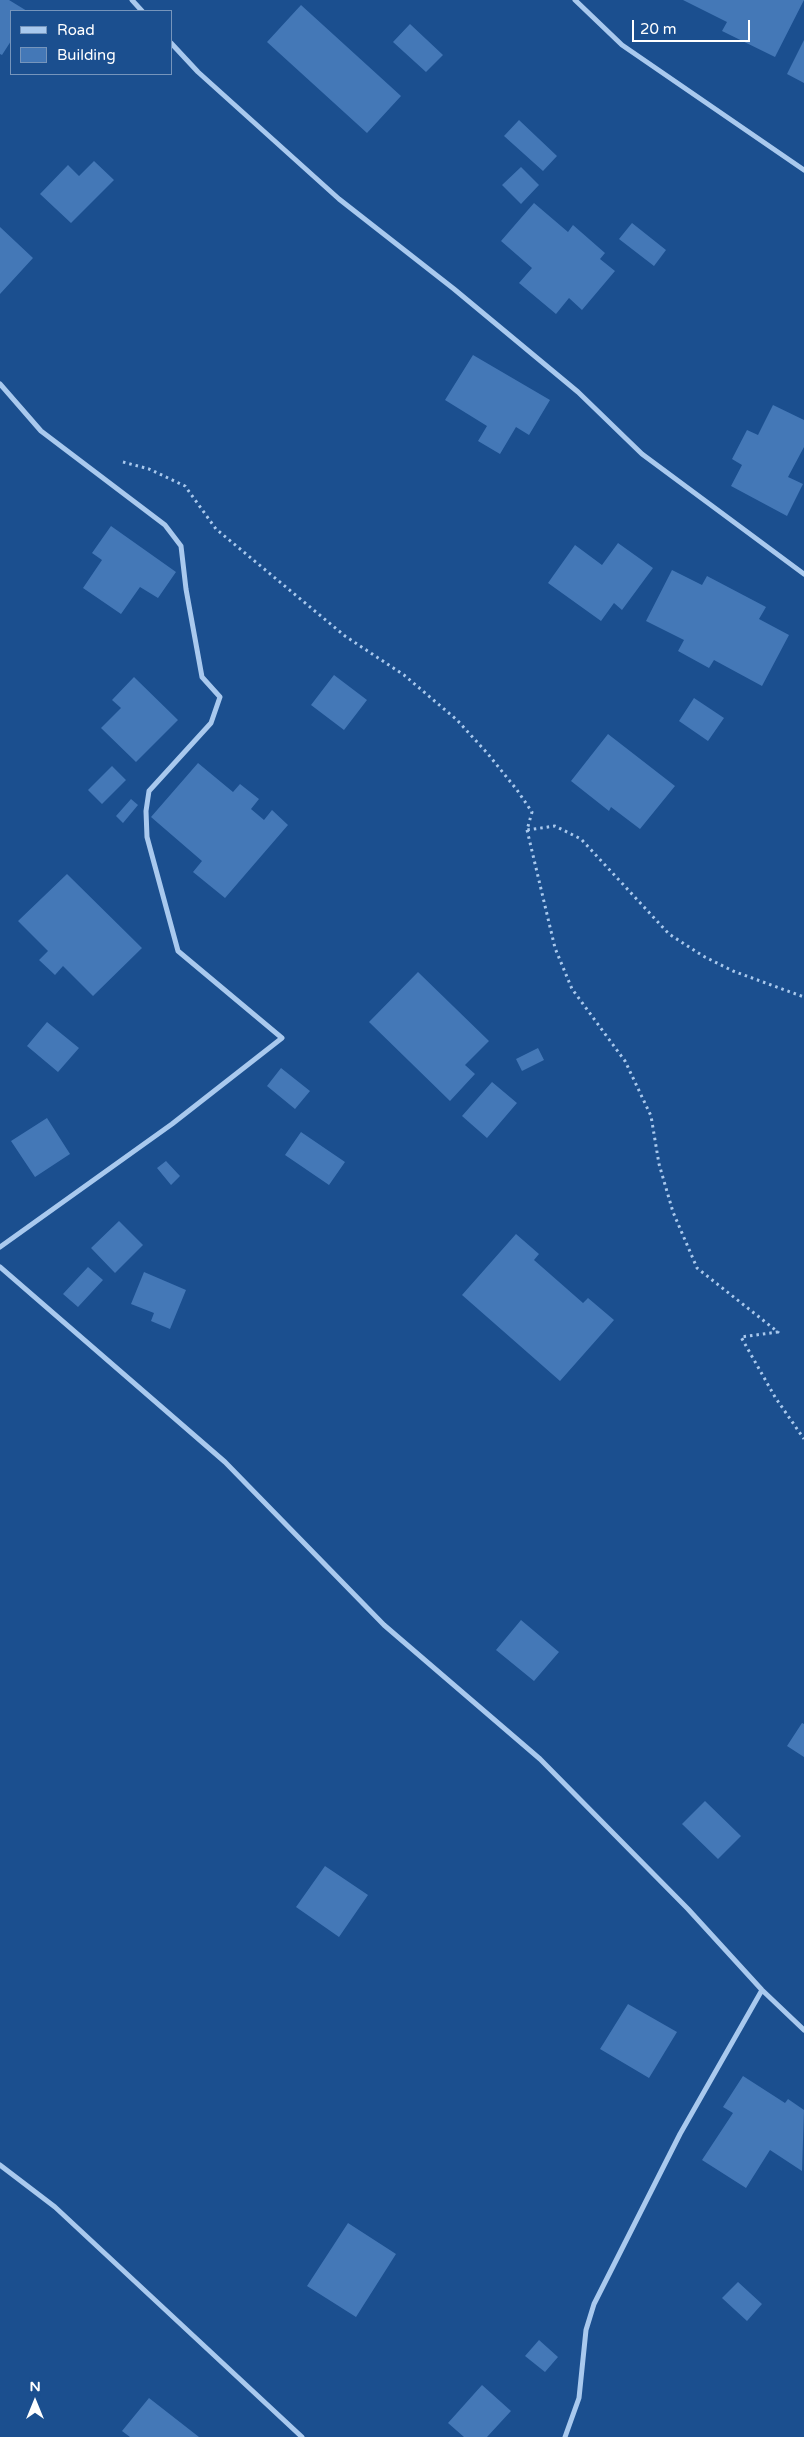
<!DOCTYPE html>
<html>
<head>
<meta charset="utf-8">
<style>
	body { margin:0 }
	#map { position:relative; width:804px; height:2437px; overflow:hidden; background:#1b4f8f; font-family:"Varela Round",sans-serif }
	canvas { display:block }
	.legend { position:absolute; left:10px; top:10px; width:162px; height:65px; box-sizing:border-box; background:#1b4f8f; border:1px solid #7695bc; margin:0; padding:6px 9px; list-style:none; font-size:15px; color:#fff }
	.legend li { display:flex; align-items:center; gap:10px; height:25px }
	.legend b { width:25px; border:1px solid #7695bc }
	.north { position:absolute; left:10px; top:2377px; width:50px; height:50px; -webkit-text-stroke:4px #1b4f8f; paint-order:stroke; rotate:0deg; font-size:14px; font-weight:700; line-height:20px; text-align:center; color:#fff }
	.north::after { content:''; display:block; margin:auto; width:18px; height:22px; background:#fff; clip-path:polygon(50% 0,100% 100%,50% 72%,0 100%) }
	.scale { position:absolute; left:632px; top:20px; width:118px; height:22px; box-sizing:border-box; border:2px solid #fff; border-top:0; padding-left:6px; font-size:15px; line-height:18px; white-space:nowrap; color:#fff; -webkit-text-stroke:4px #1b4f8f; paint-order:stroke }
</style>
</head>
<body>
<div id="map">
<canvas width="804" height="2437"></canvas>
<ul class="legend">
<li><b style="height:6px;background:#a9c9ee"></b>Road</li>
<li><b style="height:14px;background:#4478b7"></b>Building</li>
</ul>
<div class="north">N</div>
<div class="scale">20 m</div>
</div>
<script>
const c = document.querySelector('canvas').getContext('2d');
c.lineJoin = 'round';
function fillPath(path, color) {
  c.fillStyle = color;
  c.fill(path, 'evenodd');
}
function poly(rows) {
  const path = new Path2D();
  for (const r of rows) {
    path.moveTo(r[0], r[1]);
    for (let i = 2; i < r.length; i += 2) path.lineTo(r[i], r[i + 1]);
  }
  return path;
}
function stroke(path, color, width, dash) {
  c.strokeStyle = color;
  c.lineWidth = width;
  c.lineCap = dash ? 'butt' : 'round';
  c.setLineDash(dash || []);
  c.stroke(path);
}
fillPath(poly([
	[0,0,9,0,27,11,11,11,11,41,2,55,0,54],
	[683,0,804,0,775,57,722,31,727,22],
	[301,5,401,96,367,133,267,42],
	[410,24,443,55,426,72,393,42],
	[804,40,804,83,787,74],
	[519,120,557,156,543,171,504,136],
	[94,161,114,180,71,223,40,194,68,165,79,176],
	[521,167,539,185,521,204,502,185],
	[534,203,568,232,573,225,605,253,600,259,615,271,582,310,569,298,556,314,519,283,532,268,501,241],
	[632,223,666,250,654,266,619,239],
	[0,227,33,258,0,294],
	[473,355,550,400,529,435,516,427,500,454,478,441,487,426,445,400],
	[773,405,804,420,804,447,788,477,803,484,787,516,731,486,742,465,732,459,747,430,758,435],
	[111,526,176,572,158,598,140,587,121,614,83,588,102,560,92,553],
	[618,543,653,568,622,610,614,603,601,621,548,583,575,545,602,565],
	[672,570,702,585,707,576,766,607,759,619,789,635,762,686,714,660,709,668,678,651,684,640,646,621],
	[334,675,367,700,344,730,311,705],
	[134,677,178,720,136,762,101,728,121,708,112,700],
	[694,698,724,718,708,741,679,721],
	[608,734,675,786,640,829,611,807,609,811,571,781],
	[198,763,233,792,240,784,259,799,251,809,264,820,272,810,288,825,225,898,193,872,202,861,151,817],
	[112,766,126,780,102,804,88,790],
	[131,799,138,805,123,823,116,816],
	[67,874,142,948,93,996,63,966,55,975,39,960,48,951,18,921],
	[418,972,489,1041,465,1065,475,1074,450,1101,369,1022],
	[47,1022,79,1048,58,1072,27,1046],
	[538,1048,544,1060,522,1071,516,1059],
	[281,1068,310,1091,295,1109,267,1086],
	[492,1082,517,1103,487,1138,462,1116],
	[47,1118,70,1154,35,1177,11,1141],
	[301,1132,345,1162,329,1185,285,1155],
	[166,1161,180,1176,171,1185,157,1168],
	[119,1221,143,1245,115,1273,91,1248],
	[516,1234,539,1254,534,1260,583,1303,588,1298,614,1320,560,1381,462,1295],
	[88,1267,103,1280,78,1307,63,1294],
	[144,1272,186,1290,170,1329,151,1321,154,1313,131,1304],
	[521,1620,559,1652,534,1681,496,1650],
	[802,1723,804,1724,804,1757,787,1746],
	[705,1801,741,1836,718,1859,682,1824],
	[325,1866,368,1895,339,1937,296,1907],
	[628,2004,677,2032,649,2078,600,2049],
	[743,2076,785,2103,788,2099,804,2110,802,2171,770,2150,746,2188,702,2160,733,2113,723,2107],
	[348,2223,396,2254,356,2317,307,2286],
	[738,2282,762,2304,747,2321,722,2298],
	[539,2340,558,2357,545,2372,525,2356],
	[482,2385,511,2411,487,2437,464,2437,448,2423],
	[149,2398,199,2437,130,2437,122,2431]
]), '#4478b7');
stroke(poly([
	[123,462,149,469,185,486,216,529,345,636,404,675,457,720,488,754,517,790,532,812,527,830,555,826,581,839,669,934,703,956,733,971,804,997],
	[527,830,555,948,572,989,625,1061,651,1116,659,1164,673,1212,697,1268,778,1332,741,1337,775,1397,804,1439]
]), '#a9c9ee', 3, [2.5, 4]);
stroke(poly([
	[132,0,142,11],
	[575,0,622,45,804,170],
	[171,43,198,72,339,199,454,289,578,392,642,454,804,574],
	[0,384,41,431,165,525,181,546,186,589,202,677,220,697,211,723,149,791,146,811,147,837,178,951,282,1038,172,1124,0,1247],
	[0,1267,225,1462,384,1625,540,1759,688,1909,762,1990,804,2030],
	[0,2165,55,2207,302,2437],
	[565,2437,579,2398,586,2330,594,2304,680,2134,762,1990]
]), '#a9c9ee', 5);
</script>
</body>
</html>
